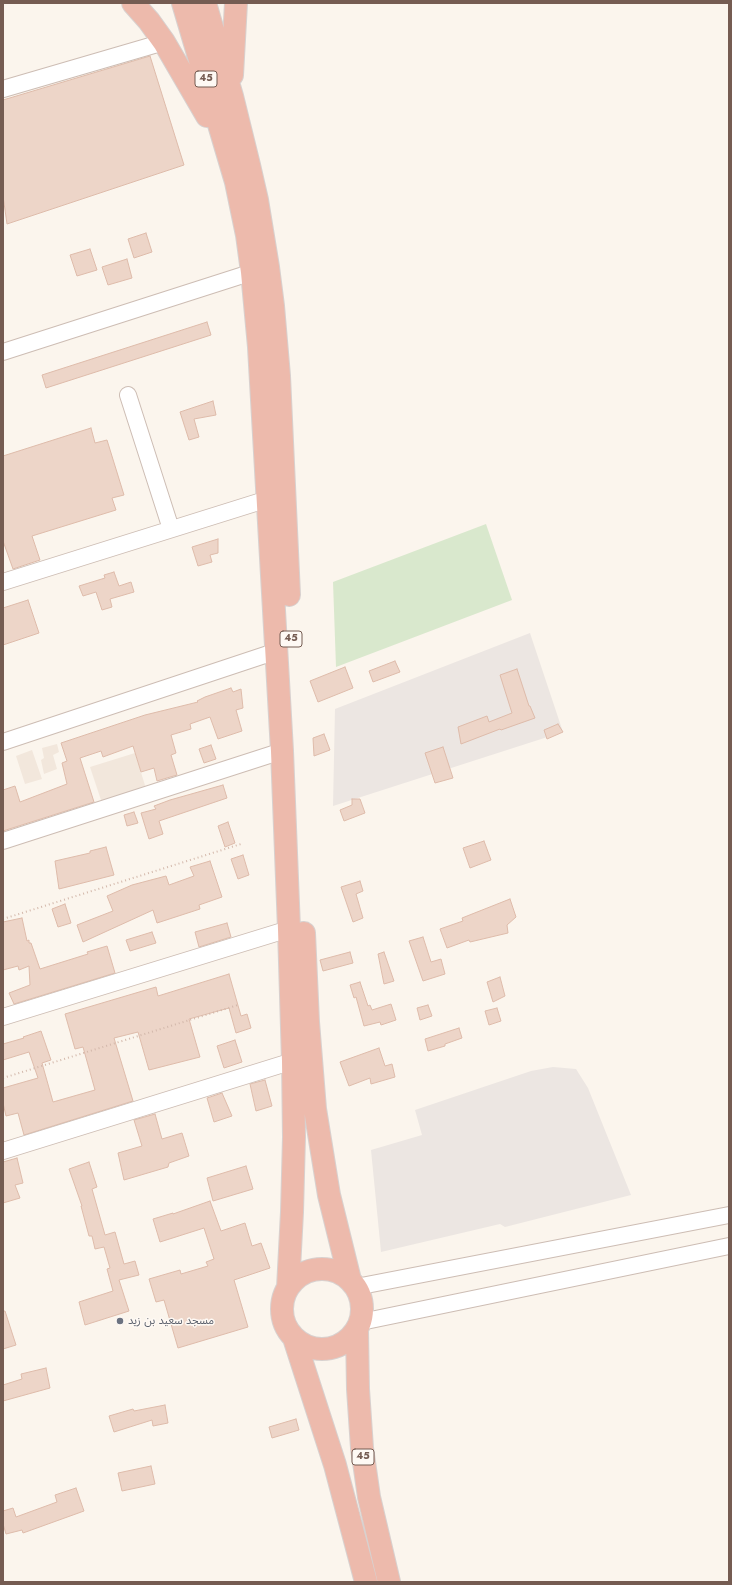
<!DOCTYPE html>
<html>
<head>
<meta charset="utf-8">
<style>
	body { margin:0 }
	#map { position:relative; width:732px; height:1585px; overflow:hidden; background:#fbf5ed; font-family:Jost,sans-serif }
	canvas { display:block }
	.frame { position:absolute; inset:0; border:4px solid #755c52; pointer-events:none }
</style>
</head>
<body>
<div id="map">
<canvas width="732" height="1585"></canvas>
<div class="frame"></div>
</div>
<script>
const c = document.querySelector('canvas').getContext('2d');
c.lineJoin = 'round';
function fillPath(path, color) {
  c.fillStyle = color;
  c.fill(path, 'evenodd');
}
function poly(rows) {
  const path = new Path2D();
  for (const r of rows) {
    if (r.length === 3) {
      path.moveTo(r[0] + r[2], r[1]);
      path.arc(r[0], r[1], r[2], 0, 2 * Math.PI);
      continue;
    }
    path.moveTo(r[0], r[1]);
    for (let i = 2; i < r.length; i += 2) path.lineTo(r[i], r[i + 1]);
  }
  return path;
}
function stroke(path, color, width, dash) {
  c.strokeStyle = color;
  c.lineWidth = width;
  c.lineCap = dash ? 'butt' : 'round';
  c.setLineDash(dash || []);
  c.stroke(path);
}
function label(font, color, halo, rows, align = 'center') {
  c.font = font + ' Jost,"Noto Sans Arabic",sans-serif';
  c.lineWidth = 3;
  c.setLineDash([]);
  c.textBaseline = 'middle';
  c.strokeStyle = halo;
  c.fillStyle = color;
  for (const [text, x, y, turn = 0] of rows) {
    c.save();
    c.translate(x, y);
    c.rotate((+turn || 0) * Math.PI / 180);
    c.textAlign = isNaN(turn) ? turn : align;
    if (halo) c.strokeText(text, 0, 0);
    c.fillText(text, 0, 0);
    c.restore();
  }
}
fillPath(poly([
	[57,744,59,752,53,755,57,769,44,774,41,760,44,758,42,748],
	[32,750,42,779,25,784,16,756],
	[135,753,148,795,104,809,90,767]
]), '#f2e7dc');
fillPath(poly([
	[530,633,563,732,333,806,335,709],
	[553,1067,576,1069,588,1088,631,1195,505,1227,500,1224,381,1252,371,1150,422,1135,415,1110,531,1071]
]), '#ece6e2');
fillPath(poly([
	[486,524,512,600,336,667,333,582]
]), '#d9e8cd');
const building = poly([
	[150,56,184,165,7,224,3,196,3,100,150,56],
	[146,233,152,252,134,258,128,239,146,233],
	[90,249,97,270,77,276,70,255,90,249],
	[127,259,132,278,108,285,102,267,127,259],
	[207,322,211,335,46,388,42,375,207,322],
	[213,401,216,415,194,419,199,437,189,440,180,412,213,401],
	[91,428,95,443,107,440,124,495,112,498,116,510,32,536,40,560,13,569,3,541,3,456,91,428],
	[218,539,218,553,210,555,212,562,198,566,192,547,218,539],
	[114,572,119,586,131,582,134,592,110,599,112,607,102,610,96,592,83,596,79,586,105,578,104,575,114,572],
	[28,600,39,633,3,645,3,608,28,600],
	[395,661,400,672,373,682,369,671,395,661],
	[345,667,353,688,318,702,310,681,345,667],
	[517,669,529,706,530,706,535,718,501,730,500,729,461,744,458,727,487,716,489,722,512,713,500,675,517,669],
	[231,688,233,692,241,689,243,708,236,710,242,731,218,739,210,717,190,724,191,729,171,735,176,753,171,755,177,775,157,781,154,768,141,772,133,746,103,757,101,751,80,758,94,802,3,831,3,790,15,786,20,802,67,784,62,763,67,761,61,743,145,715,198,702,197,701,205,697,231,688],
	[558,724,563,732,547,739,544,730,558,724],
	[324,734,330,750,314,756,313,738,324,734],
	[211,745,216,759,204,763,199,749,211,745],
	[443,747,453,778,435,783,425,753,443,747],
	[223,785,227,798,159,821,163,834,149,839,141,813,156,809,154,806,170,800,223,785],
	[352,799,360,799,365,813,344,821,340,810,352,805,352,799],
	[134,812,138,823,127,826,124,815,134,812],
	[228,822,235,843,225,847,218,826,228,822],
	[484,841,491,860,470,868,463,848,484,841],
	[106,847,114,875,59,889,55,861,90,853,90,851,106,847],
	[243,855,249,875,238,879,231,859,243,855],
	[210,861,222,897,199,905,200,909,157,923,153,910,83,942,77,925,113,911,107,896,132,885,166,876,169,885,194,876,190,867,210,861],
	[360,881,363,891,356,894,363,918,353,922,341,887,360,881],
	[510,899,516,917,507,925,508,933,470,942,469,940,447,948,440,929,463,921,462,918,510,899],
	[65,904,71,923,58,927,52,909,65,904],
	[22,918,27,941,29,940,29,943,31,943,40,969,88,954,87,952,107,946,115,973,14,1004,9,993,30,985,29,966,19,970,18,966,3,970,3,922,22,918],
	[227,923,231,937,199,947,195,932,227,923],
	[152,932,156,943,130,951,126,940,152,932],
	[423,937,431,962,441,959,445,974,423,981,409,941,423,937],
	[350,952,353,963,323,971,320,960,350,952],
	[384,952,394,981,384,984,378,954,384,952],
	[229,974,241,1016,247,1014,251,1028,236,1033,229,1008,189,1019,200,1057,149,1070,138,1032,114,1038,133,1101,24,1135,18,1113,6,1116,3,1103,3,1088,38,1078,29,1052,3,1060,3,1044,24,1038,23,1037,41,1031,51,1060,42,1063,53,1102,95,1090,83,1047,75,1049,65,1014,156,987,158,996,229,974],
	[500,977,505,996,493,1002,487,982,500,977],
	[360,982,368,1006,370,1005,372,1010,391,1004,396,1020,381,1025,380,1022,364,1026,356,997,354,998,350,985,360,982],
	[428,1005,432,1016,420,1020,417,1008,428,1005],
	[497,1008,501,1021,489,1025,485,1011,497,1008],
	[459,1028,462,1038,445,1044,445,1046,428,1051,425,1039,459,1028],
	[235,1040,242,1062,224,1068,217,1046,235,1040],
	[379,1048,385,1066,392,1064,395,1077,371,1084,370,1078,349,1086,340,1062,379,1048],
	[265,1080,272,1106,256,1111,250,1084,265,1080],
	[222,1093,232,1116,214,1122,207,1098,222,1093],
	[155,1114,162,1139,182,1133,189,1156,169,1163,168,1167,124,1180,118,1153,142,1146,134,1120,155,1114],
	[17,1158,23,1183,15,1185,20,1198,3,1203,3,1162,17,1158],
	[89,1162,97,1187,92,1189,105,1235,115,1232,124,1264,135,1261,139,1275,119,1280,129,1311,85,1325,79,1302,113,1291,107,1269,110,1268,104,1247,95,1249,92,1236,89,1236,81,1206,82,1206,69,1169,89,1162],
	[246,1166,253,1189,213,1201,207,1178,246,1166],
	[210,1201,221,1231,245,1223,252,1246,261,1243,270,1268,234,1280,248,1327,178,1348,164,1300,156,1302,149,1279,180,1270,181,1274,208,1266,206,1262,214,1259,204,1228,160,1242,153,1219,173,1213,173,1214,210,1201],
	[3,1311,5,1311,16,1345,3,1349,3,1311],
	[46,1368,50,1388,3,1401,3,1385,22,1379,21,1374,46,1368],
	[165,1405,168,1423,153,1426,152,1420,114,1432,109,1416,133,1409,134,1411,165,1405],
	[296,1419,299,1430,272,1438,269,1427,296,1419],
	[151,1466,155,1484,122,1491,118,1473,151,1466],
	[76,1488,84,1511,23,1533,22,1530,6,1534,3,1524,3,1511,13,1508,16,1517,57,1502,55,1495,76,1488]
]);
fillPath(building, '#edd5c8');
stroke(building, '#debbaa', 1);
const minor = poly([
	[3,89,164,42],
	[3,352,262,269],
	[128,395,171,529],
	[3,582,268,499],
	[3,742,277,651],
	[3,841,282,751],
	[3,1017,289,929],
	[3,1151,293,1061],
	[356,1287,729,1215],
	[361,1322,729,1246]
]);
const highway = poly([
	[133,3,149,21,164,42,207,116],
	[183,3,236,182,247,235,252,272,259,347,282,751,289,929,293,1061,294,1137,292,1212,288,1288],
	[205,3,232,96,249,165,257,200,268,267,273,306,279,376,289,595],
	[232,75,236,3],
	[304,933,308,1022,315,1109,329,1195,350,1280],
	[322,1309,40],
	[357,1330,358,1389,362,1448,369,1497,389,1582],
	[294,1338,335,1465,366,1582]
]);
stroke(minor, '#cdbdb4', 18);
stroke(highway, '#d8d1cf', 24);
stroke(poly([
	[3,919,241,844],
	[3,1078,238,1005]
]), '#d3b8ab', 2, [1, 3]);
stroke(minor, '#fff', 16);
stroke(highway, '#edbaac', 22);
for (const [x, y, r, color] of [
	[120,1321,4,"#6b7280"]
]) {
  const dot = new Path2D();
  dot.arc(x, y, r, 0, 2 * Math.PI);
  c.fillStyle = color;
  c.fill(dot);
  stroke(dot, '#fef9f4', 1.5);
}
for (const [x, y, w] of [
	[206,79,22],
	[291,639,22],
	[363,1457,22]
]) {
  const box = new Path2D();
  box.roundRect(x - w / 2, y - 8, w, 16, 3);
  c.fillStyle = '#fef9f4';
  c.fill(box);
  stroke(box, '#755c52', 1);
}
label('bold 10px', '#755c52', null, [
	["45",206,79],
	["45",291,639],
	["45",363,1457]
]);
label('11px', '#5b616d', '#fef9f4', [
	["مسجد سعيد بن زيد",128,1321]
], 'left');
</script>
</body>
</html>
